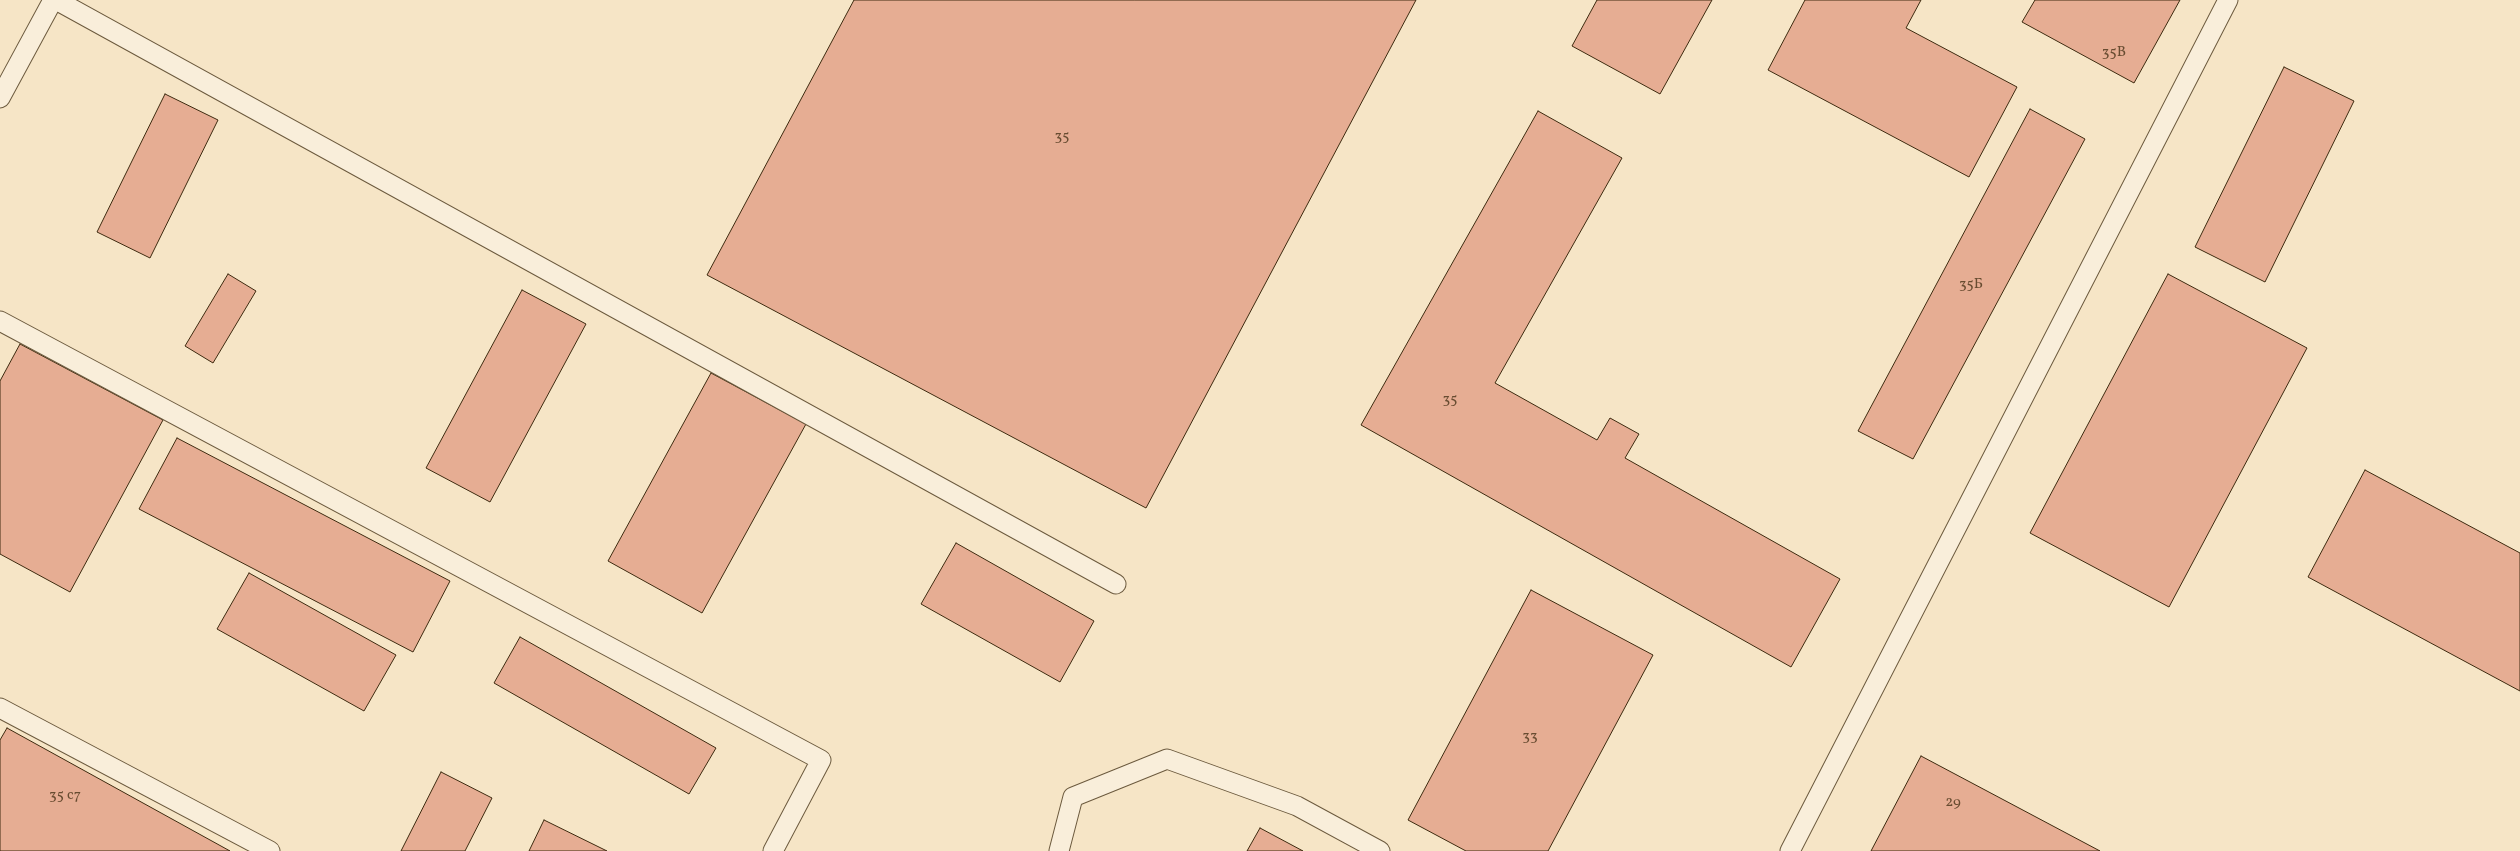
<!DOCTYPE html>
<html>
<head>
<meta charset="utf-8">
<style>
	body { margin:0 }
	canvas { display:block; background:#f6e5c6 }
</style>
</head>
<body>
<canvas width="2520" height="851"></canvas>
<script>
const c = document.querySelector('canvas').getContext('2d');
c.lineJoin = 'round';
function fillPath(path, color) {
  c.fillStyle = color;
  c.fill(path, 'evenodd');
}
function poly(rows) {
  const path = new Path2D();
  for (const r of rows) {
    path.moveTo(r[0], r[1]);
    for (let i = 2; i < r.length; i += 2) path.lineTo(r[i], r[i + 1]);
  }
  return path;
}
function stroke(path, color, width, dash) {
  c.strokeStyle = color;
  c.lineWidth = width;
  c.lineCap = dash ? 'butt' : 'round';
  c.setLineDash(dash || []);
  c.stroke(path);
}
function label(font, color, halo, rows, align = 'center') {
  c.font = font + ' Vollkorn,serif';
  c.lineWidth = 5;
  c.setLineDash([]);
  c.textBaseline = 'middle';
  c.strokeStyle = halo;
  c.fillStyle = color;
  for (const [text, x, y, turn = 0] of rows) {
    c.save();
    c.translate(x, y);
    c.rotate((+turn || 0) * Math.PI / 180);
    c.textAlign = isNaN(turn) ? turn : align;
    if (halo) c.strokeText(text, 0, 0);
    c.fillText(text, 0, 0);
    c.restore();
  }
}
const building = poly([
	[854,0,1416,0,1146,508,707,275,854,0],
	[1597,0,1712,0,1660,94,1572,46,1597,0],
	[1805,0,1921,0,1906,28,2017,87,1969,177,1768,70,1805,0],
	[2035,0,2180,0,2134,83,2022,22,2035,0],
	[2284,67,2354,101,2265,282,2195,247,2284,67],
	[165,94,218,120,150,258,97,232,165,94],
	[2030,109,2085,139,1913,459,1858,431,2030,109],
	[1538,111,1622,158,1495,383,1597,440,1610,418,1639,434,1625,458,1840,579,1791,667,1361,425,1538,111],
	[228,274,256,291,213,363,185,346,228,274],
	[2168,274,2307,348,2169,607,2030,533,2168,274],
	[522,290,586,324,490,502,426,468,522,290],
	[20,344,163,420,70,592,0,554,0,381,20,344],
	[711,373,806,424,702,613,608,561,711,373],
	[177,438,450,581,413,652,139,509,177,438],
	[2365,470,2520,553,2520,691,2308,577,2365,470],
	[956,543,1094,621,1060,682,921,604,956,543],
	[249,573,396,655,364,711,217,629,249,573],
	[1531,590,1653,655,1548,851,1466,851,1408,820,1531,590],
	[520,637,716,748,689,794,494,683,520,637],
	[7,728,230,851,0,851,0,740,7,728],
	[1921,756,2100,851,1871,851,1921,756],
	[441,772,492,798,465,851,401,851,441,772],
	[544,820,607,851,529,851,544,820],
	[1260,828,1303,851,1247,851,1260,828]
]);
fillPath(building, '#e6ad93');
stroke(building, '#3e2b10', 1);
const lane = poly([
	[56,0,1116,584],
	[0,98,53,0],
	[0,321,821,760,773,851],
	[0,708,270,851],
	[1059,851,1073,797,1167,759,1297,806,1380,851],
	[1790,851,2228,0]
]);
stroke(lane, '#6c5a3e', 21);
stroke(lane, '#f9eeda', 19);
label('15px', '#684c31', null, [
	["35В",2114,53],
	["35",1062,137],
	["35Б",1971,285],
	["35",1450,400],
	["33",1530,737],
	["35 c7",65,796],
	["29",1953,803]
]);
</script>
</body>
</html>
